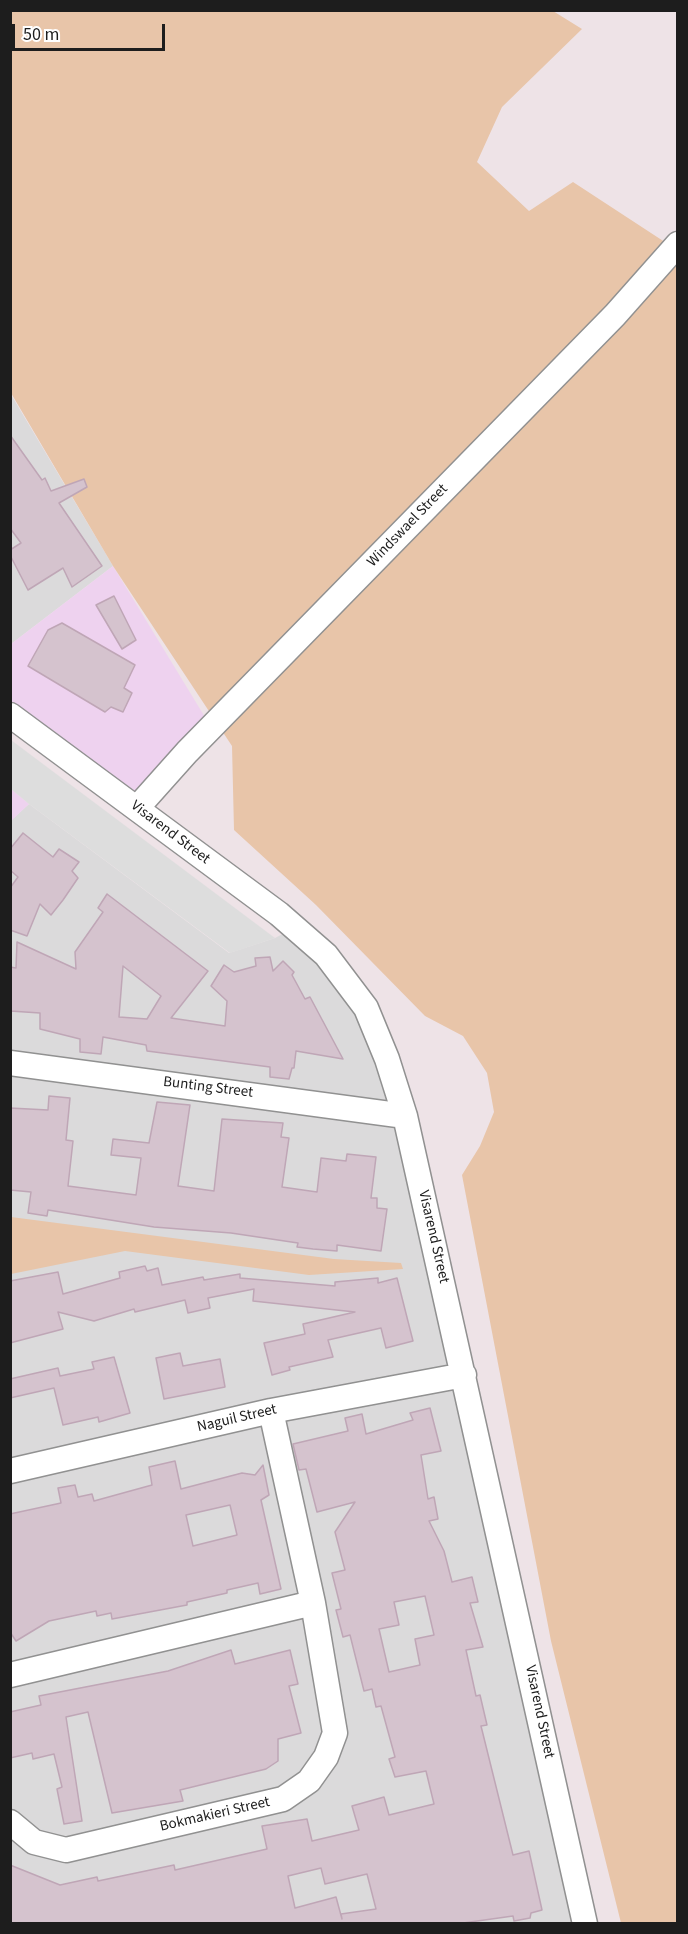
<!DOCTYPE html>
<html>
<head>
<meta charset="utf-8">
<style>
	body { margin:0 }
	#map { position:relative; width:688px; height:1934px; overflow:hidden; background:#eee3e7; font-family:"Source Sans 3",sans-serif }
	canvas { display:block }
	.frame { position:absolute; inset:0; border:12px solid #1d1d1d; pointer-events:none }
	.scale { position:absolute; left:12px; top:24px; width:153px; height:27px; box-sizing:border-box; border:3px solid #1d1d1d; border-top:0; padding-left:8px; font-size:18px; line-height:21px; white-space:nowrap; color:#1d1d1d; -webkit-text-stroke:4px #fff; paint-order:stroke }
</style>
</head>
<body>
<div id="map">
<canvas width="688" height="1934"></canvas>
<div class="frame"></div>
<div class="scale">50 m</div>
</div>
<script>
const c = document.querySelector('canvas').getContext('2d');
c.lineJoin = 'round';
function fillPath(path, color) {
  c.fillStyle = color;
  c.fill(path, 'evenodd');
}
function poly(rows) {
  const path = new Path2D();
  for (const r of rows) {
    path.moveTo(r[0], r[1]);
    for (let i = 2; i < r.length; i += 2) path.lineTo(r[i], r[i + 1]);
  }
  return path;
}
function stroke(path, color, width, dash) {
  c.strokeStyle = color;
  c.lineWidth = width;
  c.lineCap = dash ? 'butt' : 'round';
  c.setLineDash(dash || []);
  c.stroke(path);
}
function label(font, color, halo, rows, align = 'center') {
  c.font = font + ' "Source Sans 3",sans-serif';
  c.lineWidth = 4.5;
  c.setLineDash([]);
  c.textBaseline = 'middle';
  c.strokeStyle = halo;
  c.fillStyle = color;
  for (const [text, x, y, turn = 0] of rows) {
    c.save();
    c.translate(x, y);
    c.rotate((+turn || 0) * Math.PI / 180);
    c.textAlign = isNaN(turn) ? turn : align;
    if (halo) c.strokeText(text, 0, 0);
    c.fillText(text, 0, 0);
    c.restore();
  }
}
fillPath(poly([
	[10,393,113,566,11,644,10,644],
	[29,804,229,953,275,938,294,928,387,1059,585,1923,11,1924,10,821]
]), '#dbdadb');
fillPath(poly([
	[113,566,211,727,137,808,11,715,11,644],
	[11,789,29,804,11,821]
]), '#eed2ef');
fillPath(poly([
	[10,11,553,11,582,29,502,107,477,162,529,211,573,182,677,250,677,1923,621,1923,551,1641,462,1175,480,1146,494,1112,487,1073,463,1036,425,1016,316,905,234,830,232,746,113,566,11,393],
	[11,1217,334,1259,401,1263,403,1269,309,1275,125,1251,11,1274]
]), '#e8c5a9');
fillPath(poly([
	[10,740,11,740,275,938,230,953,29,804,11,789]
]), '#ddd');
const building = poly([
	[10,435,42,480,45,478,51,491,84,479,87,487,59,503,102,566,72,587,63,568,28,590,10,555,10,550,21,543,10,528,10,435],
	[114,596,136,640,122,649,96,605,114,596],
	[62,623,135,665,124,688,132,693,123,712,111,707,105,712,28,666,48,630,62,623],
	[23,833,53,857,59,849,79,862,72,871,78,878,63,900,51,915,40,904,27,936,10,930,10,888,18,877,10,870,10,849,23,833],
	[107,894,208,971,171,1018,225,1026,227,1001,211,986,224,965,234,972,256,966,255,958,270,957,273,971,283,961,294,972,292,975,305,999,310,997,343,1059,296,1051,294,1068,292,1068,289,1079,270,1077,270,1067,147,1051,146,1045,103,1037,101,1054,80,1052,80,1039,40,1029,40,1013,10,1011,10,967,16,968,17,942,76,969,75,952,103,912,98,908,107,894],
	[123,966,161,996,147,1019,119,1017,123,966],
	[49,1096,70,1098,66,1140,73,1141,68,1186,136,1195,141,1158,111,1155,113,1139,149,1143,157,1102,190,1105,178,1186,214,1191,222,1119,283,1123,281,1137,289,1138,282,1187,317,1192,321,1158,346,1161,347,1154,376,1157,371,1198,377,1198,377,1208,387,1209,381,1251,337,1245,337,1251,313,1249,297,1247,298,1243,231,1233,154,1227,48,1210,47,1216,28,1213,31,1192,10,1190,10,1108,48,1110,49,1096],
	[145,1266,147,1271,158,1268,162,1285,203,1277,204,1280,240,1274,240,1278,335,1286,335,1282,378,1278,378,1283,397,1278,413,1341,386,1348,381,1328,328,1340,333,1357,289,1367,290,1370,272,1375,264,1343,305,1334,303,1324,355,1312,253,1301,254,1289,208,1298,210,1308,188,1313,185,1300,135,1312,134,1309,94,1321,58,1312,63,1329,10,1343,10,1281,58,1272,63,1294,120,1278,119,1272,145,1266],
	[180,1353,183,1366,220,1359,225,1387,164,1399,156,1358,180,1353],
	[114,1357,130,1413,99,1422,98,1417,63,1425,54,1388,10,1398,10,1379,58,1368,60,1376,94,1369,92,1362,114,1357],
	[430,1408,441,1451,421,1455,428,1499,434,1497,438,1519,429,1521,444,1551,452,1582,472,1577,478,1602,470,1603,483,1647,466,1650,476,1696,480,1695,487,1725,481,1726,513,1855,529,1851,542,1910,531,1913,530,1918,514,1921,513,1916,463,1923,10,1923,10,1865,60,1885,97,1877,98,1881,174,1865,175,1870,267,1849,262,1826,307,1819,312,1841,359,1830,352,1806,384,1797,389,1815,434,1804,426,1771,395,1777,389,1759,395,1757,381,1706,376,1707,372,1689,364,1691,350,1635,343,1637,336,1610,341,1609,332,1573,345,1570,335,1532,355,1502,317,1512,306,1469,299,1470,293,1444,348,1431,345,1418,362,1414,366,1434,413,1420,410,1413,430,1408],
	[425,1596,434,1635,415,1639,420,1665,389,1672,379,1629,399,1625,394,1602,425,1596],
	[321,1868,325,1884,367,1874,376,1909,341,1914,342,1919,336,1897,295,1908,288,1876,321,1868],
	[175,1461,181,1489,242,1473,255,1475,263,1465,269,1495,261,1500,281,1589,260,1594,258,1583,227,1590,227,1593,187,1602,187,1605,112,1619,111,1613,97,1616,96,1611,49,1621,16,1641,10,1632,10,1514,61,1503,58,1488,75,1485,78,1497,92,1494,94,1501,152,1485,149,1467,175,1461],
	[230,1505,237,1535,193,1546,186,1515,230,1505],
	[231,1650,235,1664,290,1650,298,1684,289,1686,301,1733,278,1739,278,1761,266,1769,180,1790,183,1801,112,1813,88,1712,66,1717,82,1821,64,1824,57,1789,62,1787,54,1754,33,1759,32,1753,10,1758,10,1712,41,1705,39,1696,168,1671,231,1650]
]);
fillPath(building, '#d5c3ce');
stroke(building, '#bfa6b6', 1.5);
const minor = poly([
	[10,715,279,914,326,955,366,1008,387,1059,405,1116,585,1924],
	[137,808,187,752,615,315,678,244],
	[10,1063,405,1116],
	[10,1471,271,1411,464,1375],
	[10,1675,313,1603],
	[10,1822,34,1842,66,1850,283,1799,309,1781,326,1757,335,1733,313,1603,271,1411]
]);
stroke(minor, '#919191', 27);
stroke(minor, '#fff', 24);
label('15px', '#1d1d1d', '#fff', [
	["Windswael Street",408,526,-46],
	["Visarend Street",170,833,37],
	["Bunting Street",208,1088,7],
	["Visarend Street",433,1237,77],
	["Naguil Street",237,1419,-13],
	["Visarend Street",539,1712,78],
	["Bokmakieri Street",215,1815,-13]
]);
</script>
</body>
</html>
